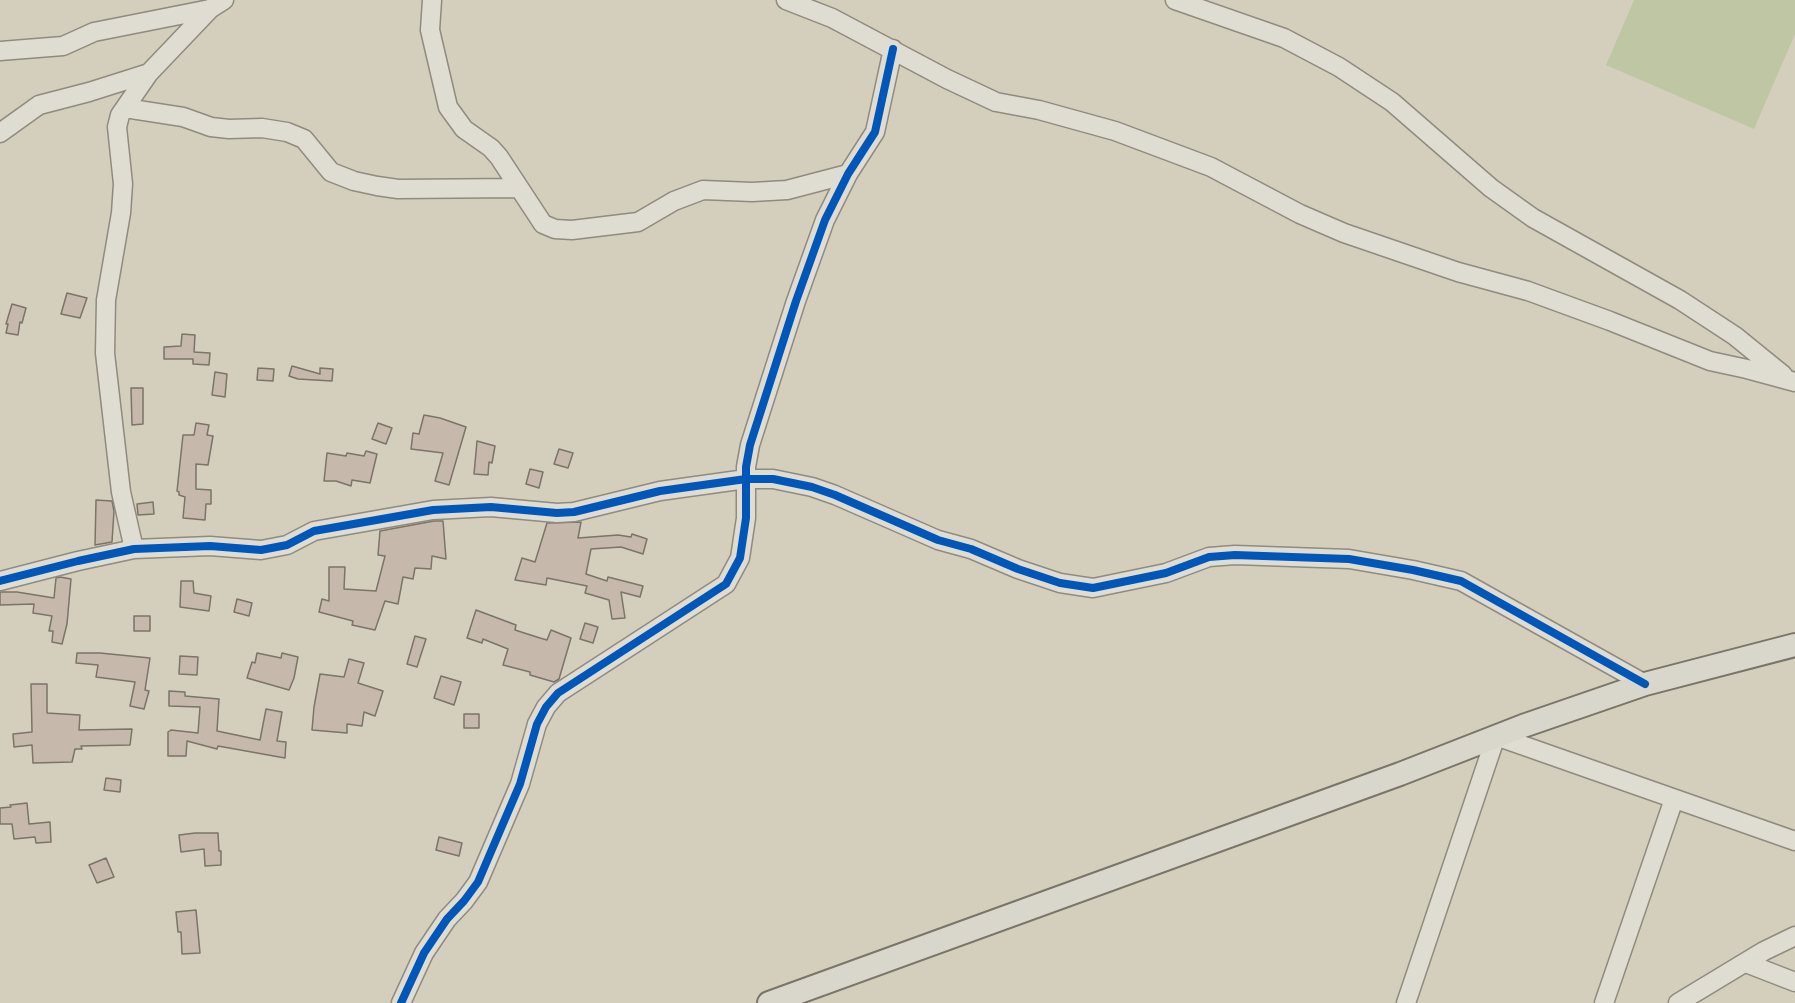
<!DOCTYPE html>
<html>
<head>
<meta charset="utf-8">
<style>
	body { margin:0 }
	canvas { display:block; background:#d4cfbc }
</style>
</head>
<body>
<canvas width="1795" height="1003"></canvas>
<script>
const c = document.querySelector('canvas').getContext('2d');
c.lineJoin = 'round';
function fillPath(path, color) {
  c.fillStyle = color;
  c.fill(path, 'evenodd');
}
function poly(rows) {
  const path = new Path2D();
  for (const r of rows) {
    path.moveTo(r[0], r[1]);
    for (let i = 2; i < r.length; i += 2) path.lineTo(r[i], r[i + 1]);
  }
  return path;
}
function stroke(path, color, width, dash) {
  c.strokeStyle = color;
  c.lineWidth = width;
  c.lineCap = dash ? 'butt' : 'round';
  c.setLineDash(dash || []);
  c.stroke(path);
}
fillPath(poly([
	[1634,0,1795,0,1795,34,1754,129,1606,65]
]), '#bec6a4');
const building = poly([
	[67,293,87,298,80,318,61,314,67,293],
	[12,304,26,308,22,323,20,322,18,335,6,333,8,324,6,324,12,304],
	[182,334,195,335,194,352,210,353,209,365,193,364,193,359,164,359,164,347,181,346,182,334],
	[292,366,320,374,320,368,333,369,332,381,298,379,289,376,292,366],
	[258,368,274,369,273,381,257,380,258,368],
	[215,372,227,374,225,397,212,395,215,372],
	[131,388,143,388,143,424,132,425,131,388],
	[424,415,440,418,466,427,449,485,435,481,443,453,411,449,413,433,419,434,424,415],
	[196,423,209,425,207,435,213,436,208,465,196,464,196,489,211,490,211,504,206,504,205,520,183,518,185,497,179,495,179,492,177,491,183,435,194,435,196,423],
	[378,423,392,428,386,444,372,439,378,423],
	[477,441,495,446,492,463,489,462,488,475,474,474,477,441],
	[559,449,573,453,568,468,554,464,559,449],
	[366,451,377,454,370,483,352,480,351,486,336,481,324,481,327,453,346,456,347,453,364,456,366,451],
	[530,469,543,472,539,488,526,484,530,469],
	[96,500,112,501,114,511,112,542,95,545,96,500],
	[153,502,154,514,138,515,137,504,153,502],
	[434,521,443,521,446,559,432,556,431,569,415,568,413,579,403,577,398,604,385,601,375,630,352,625,353,621,319,612,322,599,329,601,329,567,345,567,344,589,376,591,385,556,378,555,380,531,434,521],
	[581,522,578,538,618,535,631,537,632,534,647,539,643,554,621,547,591,549,586,574,607,581,608,577,643,586,640,597,621,592,625,618,612,619,609,600,585,593,587,586,547,578,546,585,515,580,522,558,535,562,547,523,581,522],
	[60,577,71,579,67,624,62,644,52,642,53,631,49,631,52,616,33,613,34,604,0,605,0,592,17,592,54,598,56,578,60,577],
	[181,581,193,581,194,593,211,596,209,611,180,607,181,581],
	[237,599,252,603,249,616,234,612,237,599],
	[476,610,516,625,515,630,540,638,547,640,551,630,571,638,559,679,554,682,530,675,530,672,503,665,508,649,483,639,482,643,467,638,476,610],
	[134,616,150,616,150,631,134,631,134,616],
	[585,623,598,627,593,643,580,639,585,623],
	[415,636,426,639,417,667,407,664,415,636],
	[77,653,100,653,150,658,145,690,149,691,144,709,130,706,135,682,96,677,98,665,76,663,77,653],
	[257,653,281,658,282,653,298,657,294,678,289,690,247,678,252,662,255,663,257,653],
	[180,656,198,657,197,675,179,674,180,656],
	[349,659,364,663,358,683,383,691,375,716,364,712,362,726,347,724,347,733,312,730,314,707,320,674,344,677,349,659],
	[441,676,461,682,454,705,434,698,441,676],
	[31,684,47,684,47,713,80,715,79,730,132,729,130,745,81,746,82,749,75,749,72,762,33,763,32,745,14,747,13,734,32,732,31,684],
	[169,691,185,692,185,696,219,699,217,731,260,740,266,709,282,712,277,741,286,742,285,758,218,746,217,749,187,741,186,756,168,756,168,732,171,730,198,733,200,707,169,706,169,691],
	[464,714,479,714,479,728,464,728,464,714],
	[106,778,121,780,120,792,104,790,106,778],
	[27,803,29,824,50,822,51,842,36,843,35,837,14,839,12,824,0,824,0,808,11,807,10,805,27,803],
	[195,833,218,833,219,851,221,851,221,865,205,866,204,849,181,852,179,835,195,833],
	[439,837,462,843,459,856,436,850,439,837],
	[106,858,114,877,97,883,89,865,106,858],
	[196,910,200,953,182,954,181,932,178,932,176,912,196,910]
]);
fillPath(building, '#c6b8aa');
stroke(building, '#7b7468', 1.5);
const minor = poly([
	[432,0,430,30,448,107,464,129,491,148,499,157,543,224,555,229,572,230,638,222,674,201,703,190,752,192,787,190,848,174],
	[786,0,832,18,947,79,996,102,1039,110,1115,131,1211,167,1300,214,1344,233,1458,272,1528,291,1610,321,1710,361,1747,369,1795,382],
	[1175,0,1284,38,1339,67,1392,102,1491,188,1533,218,1680,300,1735,336,1783,375],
	[0,51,63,46,94,32,210,9,224,0],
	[125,108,183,117,211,127,229,129,262,128,287,132,304,139,331,172,354,181,377,186,398,189,517,188],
	[0,133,39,105,89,92,149,73],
	[134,549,121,492,105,353,106,300,121,213,123,184,117,127,120,115,149,73,210,9],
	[0,581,78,561,134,549,210,546,261,550,287,545,314,531,433,510,491,507,557,513,574,512,660,491,746,479,773,479,812,487,835,495,938,540,971,549,1018,569,1060,583,1093,588,1166,573,1209,557,1235,555,1349,559,1413,570,1461,581,1645,684],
	[1746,963,1795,982],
	[401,1003,424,953,447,919,464,901,478,882,520,784,537,724,546,707,558,693,726,584,740,558,746,518,746,467,750,445,796,301,825,220,848,174,875,132,893,49],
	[1406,1003,1496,736,1795,841],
	[1604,1003,1674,799],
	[1678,1003,1764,951,1795,936]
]);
const major = poly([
	[769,1003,1400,774,1523,726,1645,684,1795,645]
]);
stroke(minor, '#918a7e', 21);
stroke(major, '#7b7468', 26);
stroke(minor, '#dfdcd2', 18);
stroke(major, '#d9d6cb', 22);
stroke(poly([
	[0,581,78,561,134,549,210,546,261,550,287,545,314,531,433,510,491,507,557,513,574,512,660,491,746,479,773,479,812,487,835,495,938,540,971,549,1018,569,1060,583,1093,588,1166,573,1209,557,1235,555,1349,559,1413,570,1461,581,1645,684],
	[401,1003,424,953,447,919,464,901,478,882,520,784,537,724,546,707,558,693,726,584,740,558,746,518,746,467,750,445,796,301,825,220,848,174,875,132,893,49]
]), '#0057b8', 8);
</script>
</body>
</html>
